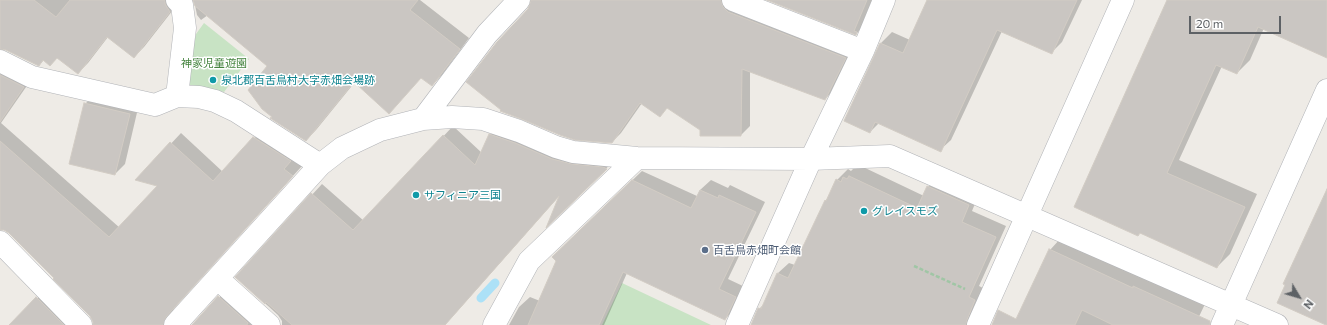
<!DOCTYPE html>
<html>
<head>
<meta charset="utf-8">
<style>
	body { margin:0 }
	#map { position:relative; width:1327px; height:325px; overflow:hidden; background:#eeebe6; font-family:Commissioner,sans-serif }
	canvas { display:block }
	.north { position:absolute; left:1279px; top:277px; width:40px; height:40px; -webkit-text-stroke:3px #fff; paint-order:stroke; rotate:128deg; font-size:11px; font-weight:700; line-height:16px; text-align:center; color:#5d6165 }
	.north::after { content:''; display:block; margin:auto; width:14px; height:18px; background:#5d6165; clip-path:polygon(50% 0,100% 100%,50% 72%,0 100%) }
	.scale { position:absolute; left:1189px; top:16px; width:92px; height:18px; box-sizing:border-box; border:2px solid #5d6165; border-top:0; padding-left:5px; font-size:12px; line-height:14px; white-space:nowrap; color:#5d6165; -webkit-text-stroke:3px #fff; paint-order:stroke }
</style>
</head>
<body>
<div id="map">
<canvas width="1327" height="325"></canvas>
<div class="north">N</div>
<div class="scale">20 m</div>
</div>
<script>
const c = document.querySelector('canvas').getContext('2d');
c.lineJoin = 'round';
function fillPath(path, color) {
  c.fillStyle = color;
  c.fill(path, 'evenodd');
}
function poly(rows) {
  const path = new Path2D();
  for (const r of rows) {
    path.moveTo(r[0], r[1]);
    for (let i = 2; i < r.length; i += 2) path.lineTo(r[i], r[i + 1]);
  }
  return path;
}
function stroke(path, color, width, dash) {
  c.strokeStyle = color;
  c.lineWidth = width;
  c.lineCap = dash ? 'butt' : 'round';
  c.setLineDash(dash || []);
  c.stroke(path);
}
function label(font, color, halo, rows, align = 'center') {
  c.font = font + ' Commissioner,"Noto Sans JP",sans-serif';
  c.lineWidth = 3;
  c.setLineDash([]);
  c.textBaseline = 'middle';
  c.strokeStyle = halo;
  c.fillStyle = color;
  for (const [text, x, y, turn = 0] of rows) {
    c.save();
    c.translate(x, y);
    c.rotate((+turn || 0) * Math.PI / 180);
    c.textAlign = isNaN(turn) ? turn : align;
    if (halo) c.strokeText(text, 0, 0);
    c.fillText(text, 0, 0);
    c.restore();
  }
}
fillPath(poly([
	[204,23,249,59,224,92,185,84,196,34],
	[622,283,711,325,602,325]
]), '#c8e3c4');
fillPath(poly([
	[0,0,179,0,180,1,144,47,134,57,108,37,88,63,78,73,58,57,50,65,44,60,39,65,6,49,0,48],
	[194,0,313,0,208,15,201,20,197,15],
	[369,0,420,0,469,38,442,75,432,85,422,77,355,82,316,130,306,140],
	[532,0,734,0,854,49,834,90,825,99,750,71,750,126,741,135,701,129,668,107,660,115,642,103,621,133,612,142,529,9],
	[770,0,872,0,863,22,866,23,865,25,856,34],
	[928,0,1082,0,1062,42,1051,53,1002,31,951,140,940,150,879,123,870,132,845,121,881,43,892,32,910,40],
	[1168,0,1327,0,1327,57,1264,28,1250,60,1237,73,1222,66,1179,160,1257,194,1230,254,1217,267,1140,233],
	[0,58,33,77,1,123,120,228,159,185,137,180,181,133,223,172,264,128,302,166,175,306,173,311,173,318,177,325,94,325,94,321,91,316,10,232,4,229,0,229],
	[95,94,139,104,125,164,115,174,85,104],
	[500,125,616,159,548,224,560,195,445,325,282,325,282,321,278,315,236,277,322,184,364,221,453,126,482,153,490,135],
	[861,166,924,196,928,187,939,176,979,194,972,211,1006,226,979,286,985,289,968,325,752,325,759,309,765,303,778,273,789,263,795,265,825,201,829,197,837,180,848,169,851,171,855,167,858,168],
	[642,171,697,196,700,190,711,180,728,188,730,185,765,202,728,279,745,287,735,309,725,319,627,273,604,325,509,325,519,307,530,297,540,301,563,247],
	[1060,239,1205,304,1195,325,1017,325,1050,250],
	[229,287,272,325,193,325],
	[47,288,84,325,11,325]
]), '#0003');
stroke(poly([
	[481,298,495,283]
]), '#ace1f7', 9);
const building = poly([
	[0,0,34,0,56,17,70,0,165,0,165,4,170,12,134,58,107,37,78,74,57,58,50,66,43,60,39,66,6,50,0,49,0,0],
	[193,0,418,0,410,10,460,49,432,86,421,78,389,114,354,82,306,141,270,118,272,117,262,109,248,90,267,66,195,6,193,0],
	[531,0,721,0,723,7,728,12,846,58,825,100,742,69,741,136,700,136,700,130,667,108,660,117,640,103,612,143,575,140,560,135,524,120,500,111,501,110,466,82,497,42,528,9,531,0],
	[767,0,867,0,854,31,857,32,856,35,767,0],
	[927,0,1077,0,1052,54,997,30,941,152,875,122,870,133,844,121,880,43,903,53,927,0],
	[1167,0,1327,0,1327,58,1258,27,1237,74,1216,65,1167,173,1245,207,1217,268,1140,233,1138,236,1074,207,1167,0],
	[0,75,24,87,0,122,0,75],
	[84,103,130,114,115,175,69,164,84,103],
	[489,134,515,143,552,159,572,164,603,167,607,169,546,228,559,196,445,325,292,325,266,302,265,304,235,277,311,193,353,230,443,135,475,165,489,134],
	[253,137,291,161,284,169,293,176,166,317,163,325,93,325,93,322,90,316,53,279,54,278,9,233,4,230,0,230,0,141,109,237,157,186,135,180,170,142,213,181,253,137],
	[849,176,917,208,927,186,969,205,962,222,996,237,969,297,975,300,967,320,966,325,751,325,758,308,761,309,777,273,788,278,825,200,826,201,836,179,841,182,843,177,847,179,849,176],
	[632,180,691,208,700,190,718,198,719,195,756,212,719,289,736,297,725,320,623,272,599,325,528,325,556,261,552,257,632,180],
	[1327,189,1327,325,1326,325,1277,303,1285,285,1283,284,1327,189],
	[1049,249,1133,288,1133,286,1210,321,1210,325,1113,325,1082,310,1075,325,992,325,998,310,1016,319,1049,249],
	[218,296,248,323,247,325,192,325,218,296],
	[36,297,64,325,9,325,36,297]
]);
fillPath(building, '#cac6c2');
stroke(building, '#d2ccc4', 1);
const minor = poly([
	[177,0,182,5,185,28,177,96,199,97,215,101,236,111,320,165],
	[733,0,863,51],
	[0,61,32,77,155,105,177,96],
	[423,119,487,34,519,0],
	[0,242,81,325],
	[218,279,269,325],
	[175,325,320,165,342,148,380,130,423,119,452,117,483,119,519,131,556,147,573,152,637,158,811,159,890,156,1277,325],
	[494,325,529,261,637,158],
	[737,325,811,159,863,51,884,0],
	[978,325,1123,0],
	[1222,325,1327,90]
]);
stroke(minor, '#b1b3b7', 23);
stroke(poly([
	[914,266,965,289]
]), '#a0c6a5', 2.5, [4, 2]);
stroke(minor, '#fff', 22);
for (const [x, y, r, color] of [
	[213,80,4,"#0f9aa8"],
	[416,195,4,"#0f9aa8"],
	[864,211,4,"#0f9aa8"],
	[705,250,4,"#5c6f8a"]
]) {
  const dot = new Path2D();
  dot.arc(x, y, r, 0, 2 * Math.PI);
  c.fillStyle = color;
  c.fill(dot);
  stroke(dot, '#fff', 1.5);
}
label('11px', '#44833e', '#fff', [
	["神家児童遊園",214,63]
]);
label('11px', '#0d838f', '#fff', [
	["泉北郡百舌鳥村大字赤畑会場跡",221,80],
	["サフィニア三国",424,195],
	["グレイスモズ",872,211]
], 'left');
label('11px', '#4e5e75', '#fff', [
	["百舌鳥赤畑町会館",713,250]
], 'left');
</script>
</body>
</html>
